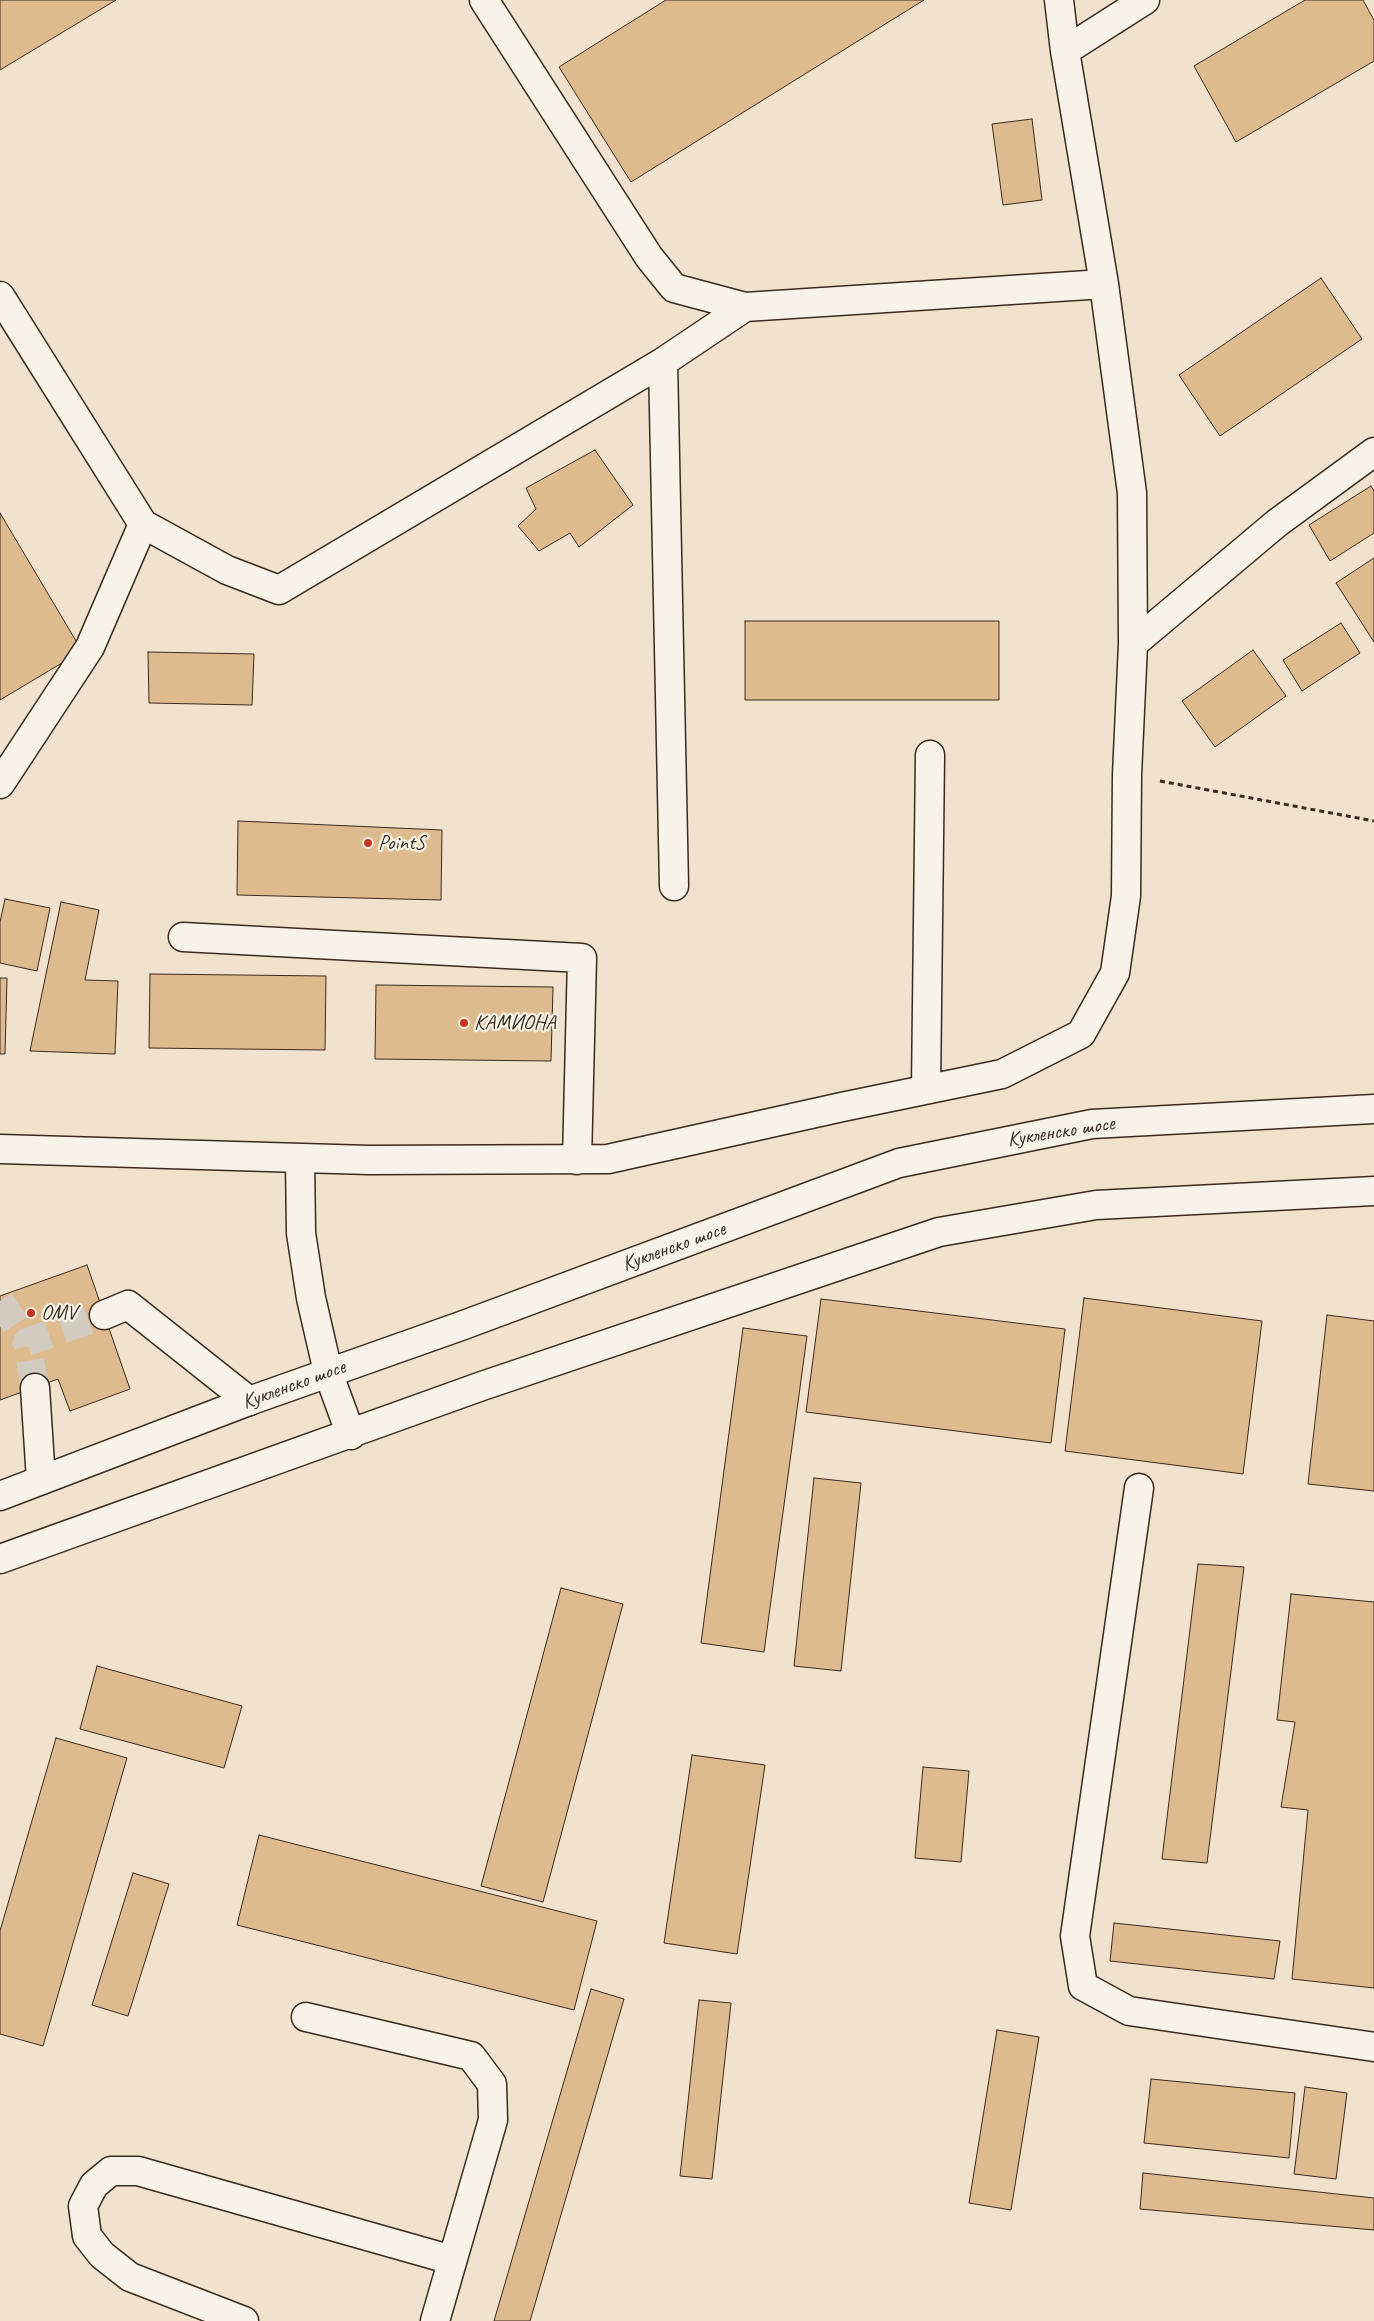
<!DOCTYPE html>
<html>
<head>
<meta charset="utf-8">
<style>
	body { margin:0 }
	canvas { display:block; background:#f7f3e8 }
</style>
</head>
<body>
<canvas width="1374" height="2321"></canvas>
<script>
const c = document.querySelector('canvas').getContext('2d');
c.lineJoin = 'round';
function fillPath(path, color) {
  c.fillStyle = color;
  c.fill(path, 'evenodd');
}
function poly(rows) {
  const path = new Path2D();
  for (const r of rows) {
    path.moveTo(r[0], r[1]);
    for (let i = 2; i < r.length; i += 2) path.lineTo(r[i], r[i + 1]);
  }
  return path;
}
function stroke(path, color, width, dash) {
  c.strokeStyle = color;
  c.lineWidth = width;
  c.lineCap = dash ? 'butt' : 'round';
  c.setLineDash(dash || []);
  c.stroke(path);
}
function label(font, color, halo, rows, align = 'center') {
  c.font = font + ' Caveat,sans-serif';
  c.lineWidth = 4.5;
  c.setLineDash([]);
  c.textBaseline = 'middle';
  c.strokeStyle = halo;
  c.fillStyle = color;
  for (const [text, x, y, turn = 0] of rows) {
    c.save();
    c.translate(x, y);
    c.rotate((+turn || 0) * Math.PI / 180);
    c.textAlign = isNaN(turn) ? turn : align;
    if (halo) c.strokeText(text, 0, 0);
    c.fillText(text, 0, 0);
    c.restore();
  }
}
fillPath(poly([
	[0,0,1374,0,1374,2321,0,2321]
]), '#f0e2cd');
const building = poly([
	[0,0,116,0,0,70,0,0],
	[666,0,924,0,631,182,559,67,666,0],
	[1305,0,1363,0,1374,20,1374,61,1236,142,1194,66,1305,0],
	[1032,119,1042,200,1003,205,992,124,1032,119],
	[1321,278,1362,339,1220,436,1179,375,1321,278],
	[595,450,633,505,579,547,570,533,539,551,518,526,536,509,526,488,595,450],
	[1371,486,1374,491,1374,533,1330,561,1309,525,1371,486],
	[0,513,82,651,0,700,0,513],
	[1374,558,1374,642,1336,583,1374,558],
	[745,621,999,621,999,700,745,700,745,621],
	[1341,623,1360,653,1302,691,1283,660,1341,623],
	[1253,650,1286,696,1215,747,1182,701,1253,650],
	[148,652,254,654,252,705,149,703,148,652],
	[238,821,442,830,441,900,237,895,238,821],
	[5,899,50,908,37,971,0,963,0,922,5,899],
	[61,902,99,910,85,980,118,981,115,1054,30,1051,61,902],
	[150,974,326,976,325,1050,149,1048,150,974],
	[0,978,7,978,5,1054,0,1054,0,978],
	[376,985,553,987,551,1061,375,1059,376,985],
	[87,1265,130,1389,70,1411,58,1379,0,1400,0,1296,87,1265],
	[1084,1298,1262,1321,1243,1474,1065,1451,1084,1298],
	[821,1299,1065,1329,1051,1443,806,1412,821,1299],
	[1327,1315,1374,1321,1374,1491,1308,1484,1327,1315],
	[743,1328,807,1336,764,1652,701,1643,743,1328],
	[814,1478,861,1483,841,1671,794,1666,814,1478],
	[1198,1564,1244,1567,1207,1863,1162,1859,1198,1564],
	[561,1588,623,1604,543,1902,481,1886,561,1588],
	[1291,1594,1374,1602,1374,1988,1292,1979,1308,1810,1281,1807,1295,1722,1277,1720,1291,1594],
	[97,1666,242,1706,224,1768,80,1729,97,1666],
	[56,1738,127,1758,43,2046,0,2034,0,1931,56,1738],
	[692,1755,765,1765,737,1954,664,1943,692,1755],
	[923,1767,969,1771,961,1862,915,1858,923,1767],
	[259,1835,597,1921,574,2010,237,1925,259,1835],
	[133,1873,169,1884,128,2016,92,2005,133,1873],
	[1114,1923,1280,1941,1274,1979,1110,1961,1114,1923],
	[591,1989,624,1999,530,2321,494,2321,591,1989],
	[699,2000,731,2003,712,2179,680,2176,699,2000],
	[997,2030,1039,2037,1011,2210,969,2203,997,2030],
	[1151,2079,1295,2093,1289,2158,1144,2143,1151,2079],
	[1305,2087,1347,2093,1336,2179,1294,2174,1305,2087],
	[1143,2173,1374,2198,1374,2230,1140,2209,1143,2173]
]);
fillPath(building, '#deba8f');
stroke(building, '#3b2a1e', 1);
stroke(poly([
	[0,1301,27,1342],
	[35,1388,27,1342,104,1315]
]), '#d1cbc0', 28, [28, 14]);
const minor = poly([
	[484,0,649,257,674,288,745,307,1104,284],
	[1065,51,1145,0],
	[0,296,143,524,227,570,279,590,663,362,745,307],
	[663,362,674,886],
	[1133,644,1277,523,1374,452],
	[0,784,90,647,143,524],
	[183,937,582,958,577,1160],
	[926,1089,930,755],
	[0,1149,369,1160,608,1159,842,1107,1002,1074,1081,1034,1115,973,1126,896,1127,775,1133,644,1132,493,1104,284,1065,51,1059,0],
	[104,1315,128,1305,249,1401],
	[35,1388,41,1480],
	[1139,1488,1075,1936,1083,1986,1129,2011,1374,2047],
	[306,2017,471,2056,492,2084,493,2120,435,2321],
	[244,2321,130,2277,102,2255,87,2236,83,2206,94,2185,111,2171,138,2171,452,2260]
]);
const major = poly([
	[300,1159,301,1233,311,1298,328,1372,351,1435],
	[0,1496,249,1401,461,1326,899,1163,1092,1124,1374,1109],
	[0,1559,482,1386,939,1232,1096,1205,1374,1191]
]);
stroke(minor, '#3b2a1e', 31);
stroke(major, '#3b2a1e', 31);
stroke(poly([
	[1160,781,1374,821]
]), '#3b2a1e', 3, [5, 4]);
stroke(minor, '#f7f3e8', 28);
stroke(major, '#f7f3e8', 28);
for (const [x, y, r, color] of [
	[368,843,5,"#c8321e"],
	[464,1023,5,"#c8321e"],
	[31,1313,5,"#c8321e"]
]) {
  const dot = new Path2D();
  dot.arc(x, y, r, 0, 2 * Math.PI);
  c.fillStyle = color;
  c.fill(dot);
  stroke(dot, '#f7f3e8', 2);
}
label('21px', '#3b2a1e', '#f7f3e8', [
	["PointS",378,843],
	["КАМИОНА",474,1023],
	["OMV",41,1313]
], 'left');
label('21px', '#3b2a1e', '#f7f3e8', [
	["Кукленско шосе",1061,1132,-9],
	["Кукленско шосе",674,1247,-20],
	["Кукленско шосе",294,1385,-20]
]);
</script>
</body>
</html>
